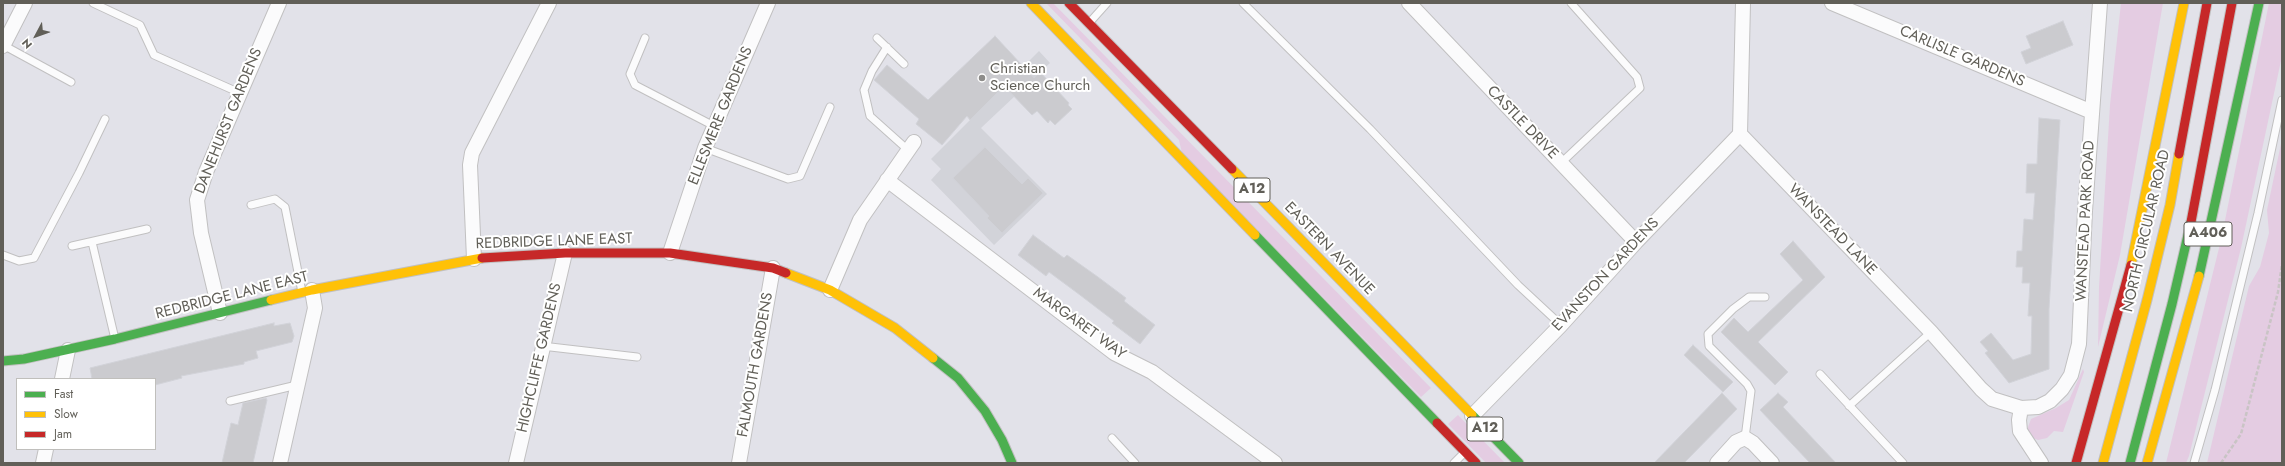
<!DOCTYPE html>
<html>
<head>
<meta charset="utf-8">
<style>
	body { margin:0 }
	#map { position:relative; width:2285px; height:466px; overflow:hidden; background:#e2e2e9; font-family:Jost,sans-serif }
	canvas { display:block }
	.frame { position:absolute; inset:0; border:4px solid #615f58; pointer-events:none }
	.legend { position:absolute; left:16px; top:378px; width:140px; height:72px; box-sizing:border-box; background:#fff; border:1px solid #c0bfbc; margin:0; padding:5px 7px; list-style:none; font-size:12px; color:#615f58 }
	.legend li { display:flex; align-items:center; gap:8px; height:20px }
	.legend b { width:20px; border:1px solid #c0bfbc }
	.north { position:absolute; left:16px; top:16px; width:40px; height:40px; -webkit-text-stroke:3px #fff; paint-order:stroke; rotate:229deg; font-size:11px; font-weight:700; line-height:16px; text-align:center; color:#615f58 }
	.north::after { content:''; display:block; margin:auto; width:14px; height:18px; background:#615f58; clip-path:polygon(50% 0,100% 100%,50% 72%,0 100%) }
</style>
</head>
<body>
<div id="map">
<canvas width="2285" height="466"></canvas>
<div class="frame"></div>
<ul class="legend">
<li><b style="height:5px;background:#4caf50"></b>Fast</li>
<li><b style="height:5px;background:#ffc107"></b>Slow</li>
<li><b style="height:5px;background:#c62828"></b>Jam</li>
</ul>
<div class="north">N</div>
</div>
<script>
const c = document.querySelector('canvas').getContext('2d');
c.lineJoin = 'round';
function fillPath(path, color) {
  c.fillStyle = color;
  c.fill(path, 'evenodd');
}
function poly(rows) {
  const path = new Path2D();
  for (const r of rows) {
    path.moveTo(r[0], r[1]);
    for (let i = 2; i < r.length; i += 2) path.lineTo(r[i], r[i + 1]);
  }
  return path;
}
function stroke(path, color, width, dash) {
  c.strokeStyle = color;
  c.lineWidth = width;
  c.lineCap = dash ? 'butt' : 'round';
  c.setLineDash(dash || []);
  c.stroke(path);
}
function label(font, color, halo, rows, align = 'center') {
  c.font = font + ' Jost,sans-serif';
  c.lineWidth = 4;
  c.setLineDash([]);
  c.textBaseline = 'middle';
  c.strokeStyle = halo;
  c.fillStyle = color;
  for (const [text, x, y, turn = 0] of rows) {
    c.save();
    c.translate(x, y);
    c.rotate((+turn || 0) * Math.PI / 180);
    c.textAlign = isNaN(turn) ? turn : align;
    if (halo) c.strokeText(text, 0, 0);
    c.fillText(text, 0, 0);
    c.restore();
  }
}
fillPath(poly([
	[1039,51,1050,63,981,128,1047,194,994,245,931,180,941,169,931,159]
]), '#d2d3d9');
fillPath(poly([
	[1046,3,1053,3,1431,388,1421,397,1182,153,1179,140],
	[2121,3,2163,3,2120,255,2098,347,2099,287,2110,105],
	[2269,3,2282,3,2282,56,2241,248,2189,456,2186,463,2166,463,2221,240],
	[2282,139,2282,463,2207,463,2249,286,2260,267,2269,233,2267,210],
	[2083,369,2084,372,2063,432,2054,431,2047,438,2038,440,2031,437,2027,430,2031,419,2056,408,2069,400],
	[1458,415,1505,463,1486,463,1448,424]
]), '#e4cce2');
const building = poly([
	[2063,21,2073,45,2026,64,2021,52,2031,48,2026,36,2063,21],
	[995,36,1034,78,1040,72,1069,103,1068,105,1072,109,1055,125,1050,120,1048,123,1037,111,1032,115,1004,86,970,120,967,116,942,145,916,124,919,119,874,80,887,65,928,100,995,36],
	[2039,118,2060,120,2049,309,2049,369,2009,383,1985,353,1988,351,1980,342,1991,333,2013,360,2031,354,2032,316,2028,316,2030,283,2022,283,2023,267,2016,267,2017,251,2022,251,2024,219,2033,220,2035,193,2026,193,2027,164,2037,164,2039,118],
	[985,147,1022,184,1028,178,1043,193,1002,233,987,218,989,216,953,178,985,147],
	[1033,235,1064,258,1067,255,1098,277,1126,298,1124,301,1155,325,1140,344,1112,323,1114,321,1080,295,1049,272,1046,276,1018,255,1033,235],
	[1793,241,1825,277,1758,342,1788,372,1775,385,1721,332,1734,318,1748,332,1803,280,1780,254,1793,241],
	[274,323,274,326,290,323,294,336,292,342,256,351,258,358,244,362,244,364,181,376,182,378,155,385,155,379,92,379,90,368,274,323],
	[1693,345,1733,382,1723,392,1684,355,1693,345],
	[1722,393,1737,409,1684,463,1654,463,1722,393],
	[1778,393,1788,402,1783,407,1836,463,1810,463,1760,410,1778,393],
	[266,398,267,400,253,463,222,463,231,423,238,425,243,403,266,398]
]);
fillPath(building, '#cbcbcf');
stroke(building, '#d1d2d8', 1);
const lane = poly([
	[93,3,140,25,154,55,240,93],
	[1243,3,1370,129,1518,285,1561,325],
	[1090,22,1107,3],
	[645,38,630,74,635,85,714,126],
	[877,38,904,64],
	[3,45,71,82],
	[887,47,872,71,864,90,870,116,908,150],
	[705,148,788,179,800,176,830,107],
	[1561,163,1640,88,1637,77,1571,3],
	[251,205,275,199,285,207,302,292],
	[92,242,115,339],
	[72,246,147,229],
	[3,255,19,261,34,258,79,173,105,119],
	[542,346,637,357],
	[1820,374,1903,463],
	[230,401,297,385],
	[1849,406,1931,332],
	[1112,438,1135,463],
	[1745,438,1751,391,1747,384,1709,346,1708,334,1733,309,1749,297,1765,297],
	[1454,463,1463,454],
	[2194,463,2215,390,2258,213,2282,100]
]);
const street = poly([
	[1409,3,1636,242],
	[1743,3,1740,134,1931,332,1981,389,1992,399,2021,408,2038,407,2050,401,2062,389,2071,375,2079,344,2085,211,2100,3],
	[1832,3,2092,112],
	[3,46,25,3],
	[887,180,1114,353,1152,372,1275,463],
	[670,253,705,148,768,3],
	[474,259,470,165,472,153,549,3],
	[830,290,860,220,914,142],
	[220,313,201,233,197,200,206,172,279,3],
	[62,379,68,350],
	[2021,408,2019,420,2020,431,2041,463],
	[1472,416,1561,325,1636,242,1740,134],
	[43,463,46,449],
	[280,463,315,308,312,290],
	[516,463,565,253],
	[739,463,773,268],
	[1717,463,1736,442,1745,438,1753,443,1772,463]
]);
const fast = poly([
	[1255,235,1437,423],
	[2199,276,2259,3],
	[933,358,958,378,985,411,1002,440,1012,463],
	[3,361,24,359,115,339,271,300],
	[1472,415,1519,463],
	[2130,463,2172,304,2191,222]
]);
const slow = poly([
	[1031,3,1255,235],
	[1232,169,1472,415],
	[2131,265,2184,3],
	[786,273,830,290,895,328,933,358],
	[271,300,312,290,482,258],
	[2103,463,2147,300,2170,205,2179,154],
	[2147,463,2199,276]
]);
const jam = poly([
	[1069,3,1232,169],
	[2179,154,2207,3],
	[2191,222,2232,3],
	[482,258,565,253,670,253,773,268,786,273],
	[1437,423,1476,463],
	[2076,463,2131,265]
]);
stroke(lane, '#c1c0c1', 9);
stroke(street, '#c1c0c1', 16);
stroke(fast, '#c1c0c0', 11);
stroke(slow, '#c1c0c0', 11);
stroke(jam, '#c1c0c0', 11);
stroke(poly([
	[2221,463,2241,434,2278,292,2282,264]
]), '#c9c4c5', 2.5, [4, 2]);
stroke(lane, '#fbfbfc', 7);
stroke(street, '#fbfbfc', 14);
stroke(fast, '#4caf50', 9);
stroke(slow, '#ffc107', 9);
stroke(jam, '#c62828', 9);
for (const [x, y, r, color] of [
	[982,78,4,"#8e8d8b"]
]) {
  const dot = new Path2D();
  dot.arc(x, y, r, 0, 2 * Math.PI);
  c.fillStyle = color;
  c.fill(dot);
  stroke(dot, '#fff', 1.5);
}
for (const [x, y, w] of [
	[1252,190,36],
	[2208,234,48],
	[1485,429,36]
]) {
  const box = new Path2D();
  box.roundRect(x - w / 2, y - 12, w, 24, 3);
  c.fillStyle = '#fff';
  c.fill(box);
  stroke(box, '#615f58', 1);
}
label('bold 14px', '#615f58', null, [
	["A12",1252,190],
	["A406",2208,234],
	["A12",1485,429]
]);
label('15px', '#615f58', '#fff', [
	["CARLISLE GARDENS",1962,57,23],
	["ELLESMERE GARDENS",721,116,-68],
	["DANEHURST GARDENS",229,121,-68],
	["CASTLE DRIVE",1522,123,46],
	["WANSTEAD PARK ROAD",2086,221,-87],
	["WANSTEAD LANE",1832,230,46],
	["NORTH CIRCULAR ROAD",2147,231,-77],
	["REDBRIDGE LANE EAST",554,242,-2],
	["EASTERN AVENUE",1329,249,46],
	["EVANSTON GARDENS",1606,275,-47],
	["REDBRIDGE LANE EAST",232,296,-14],
	["MARGARET WAY",1079,324,36],
	["HIGHCLIFFE GARDENS",540,358,-77],
	["FALMOUTH GARDENS",756,365,-80]
]);
label('15px', '#615f58', '#fff', [
	["Christian",990,69],
	["Science Church",990,86]
], 'left');
</script>
</body>
</html>
